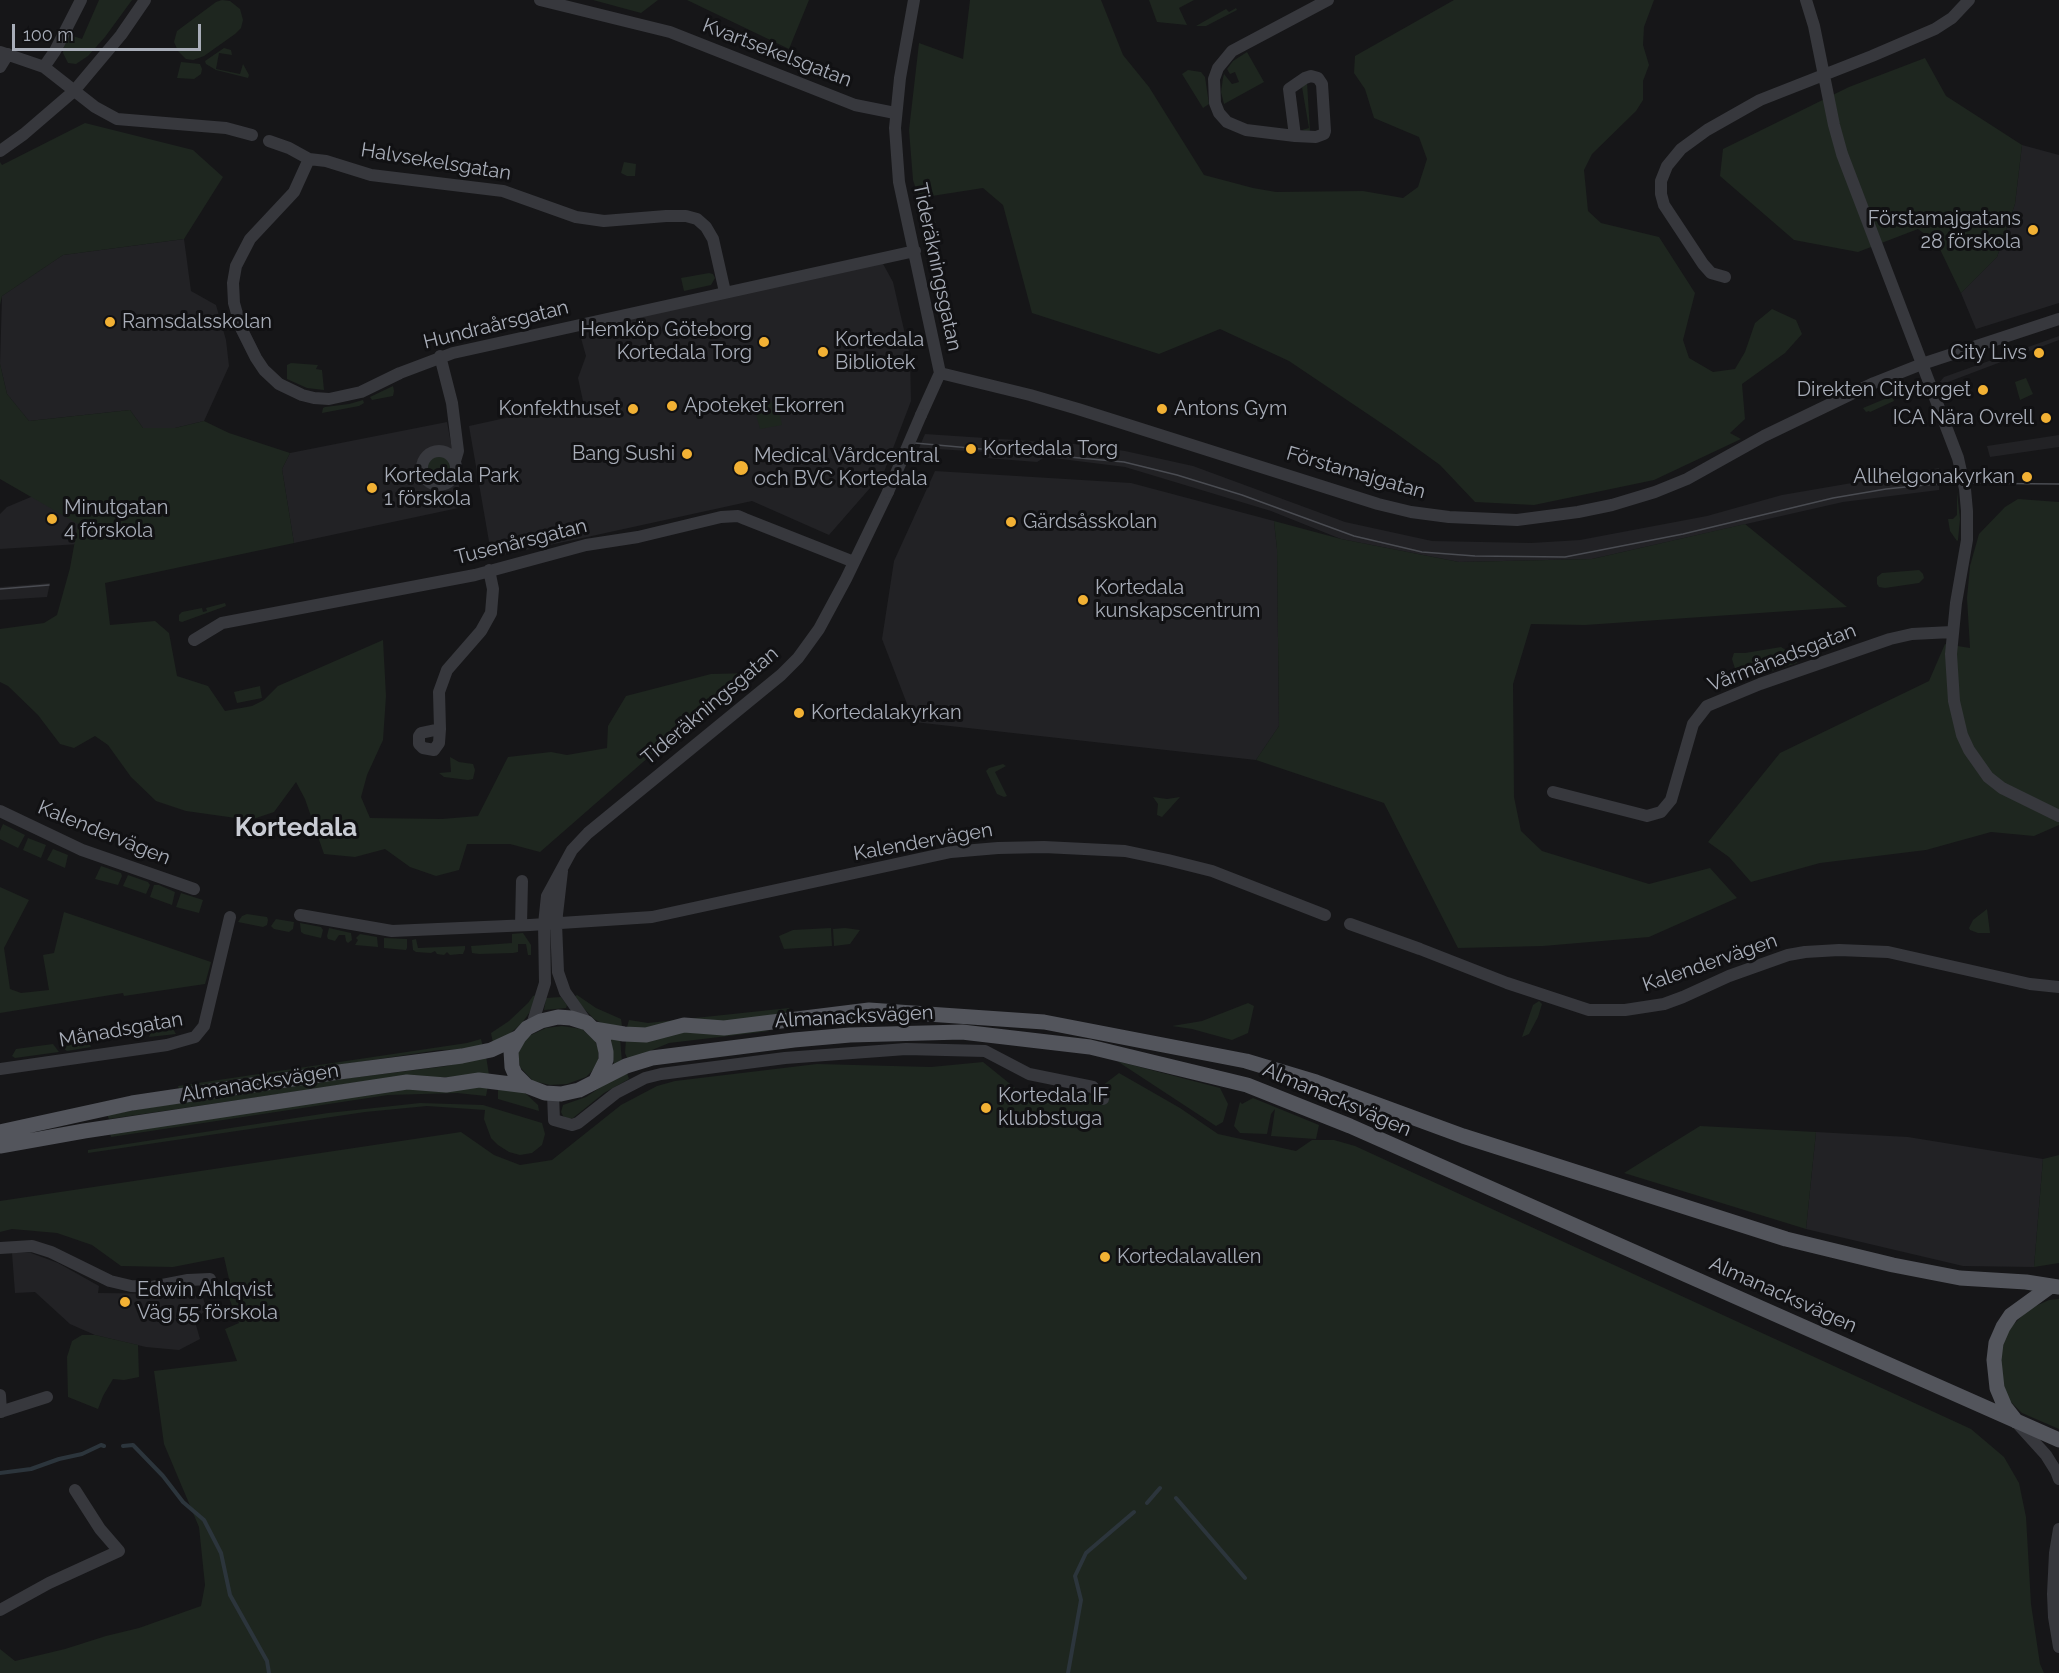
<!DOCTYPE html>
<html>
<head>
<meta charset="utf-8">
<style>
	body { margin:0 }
	#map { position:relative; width:2059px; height:1673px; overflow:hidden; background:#161618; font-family:Raleway,sans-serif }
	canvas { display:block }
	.scale { position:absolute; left:12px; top:24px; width:189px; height:27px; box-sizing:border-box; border:3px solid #a8adb8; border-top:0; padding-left:8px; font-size:18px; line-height:21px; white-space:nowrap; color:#a8adb8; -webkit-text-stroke:4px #111113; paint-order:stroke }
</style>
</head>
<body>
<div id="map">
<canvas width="2059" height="1673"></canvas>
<div class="scale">100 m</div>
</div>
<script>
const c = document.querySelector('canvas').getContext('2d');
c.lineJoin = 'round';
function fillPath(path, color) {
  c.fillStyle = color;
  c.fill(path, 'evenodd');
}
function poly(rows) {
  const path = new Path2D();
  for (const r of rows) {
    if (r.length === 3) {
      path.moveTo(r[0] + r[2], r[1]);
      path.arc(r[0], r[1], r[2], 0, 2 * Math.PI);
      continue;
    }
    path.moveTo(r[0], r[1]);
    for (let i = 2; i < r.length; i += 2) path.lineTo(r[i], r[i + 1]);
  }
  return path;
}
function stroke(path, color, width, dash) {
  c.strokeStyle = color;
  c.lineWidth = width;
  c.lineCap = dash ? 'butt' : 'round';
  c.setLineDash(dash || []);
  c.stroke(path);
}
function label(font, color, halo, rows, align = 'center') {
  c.font = font + ' Raleway,sans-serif';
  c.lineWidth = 6;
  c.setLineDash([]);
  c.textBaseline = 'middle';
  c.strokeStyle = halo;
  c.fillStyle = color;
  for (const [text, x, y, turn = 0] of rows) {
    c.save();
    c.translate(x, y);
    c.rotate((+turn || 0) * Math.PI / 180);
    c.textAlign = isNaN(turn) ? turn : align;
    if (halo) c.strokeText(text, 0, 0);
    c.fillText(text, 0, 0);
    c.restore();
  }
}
fillPath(poly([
	[2022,145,2059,155,2059,303,1976,329,1961,293,1997,257,2015,204],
	[184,239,191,291,216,305,226,340,229,366,204,421,175,428,143,428,130,410,29,421,7,394,0,364,2,296,63,255],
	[882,262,893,282,910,356,911,401,884,472,829,535,752,501,578,539,497,556,491,553,469,426,583,401,578,378,586,356,579,331],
	[2059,336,2059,340,1948,382,1945,391,1941,395,1939,383,1944,377],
	[447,422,463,507,294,543,282,469,290,453],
	[925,434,1075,444,1125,451,1193,466,1345,522,1432,541,1531,543,1580,540,1707,516,1782,495,1939,468,1939,490,1843,502,1592,559,1459,562,1341,539,1271,511,1125,467,1045,457,1037,462,986,458,986,452,919,448],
	[2059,435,2059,447,1990,457,1987,446],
	[935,471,1131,483,1274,521,1277,549,1279,726,1256,760,914,722,882,639,894,561],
	[38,494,53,509,70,510,95,543,0,549,0,514,7,507],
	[50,583,47,597,0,600,0,587],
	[1816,1132,1908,1137,2043,1159,2034,1267,1963,1266,1806,1229],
	[12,1253,31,1253,58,1263,99,1286,98,1293,187,1294,203,1298,207,1310,197,1317,196,1325,200,1339,179,1350,146,1347,95,1335,70,1324,35,1292,15,1293]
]), '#222225');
fillPath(poly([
	[99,0,132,0,105,37,88,56,76,64,68,63,63,53,64,45,70,35,82,39],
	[222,0,230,1,240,9,243,20,241,28,235,34,204,56,193,60,186,59,178,51,174,42,177,31,216,2],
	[593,0,658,0,641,13],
	[687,0,809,0,789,49],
	[970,0,1101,0,1123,55,1149,87,1204,175,1253,188,1276,192,1363,191,1403,198,1418,187,1427,159,1419,137,1374,118,1365,89,1354,73,1355,56,1454,0,1654,0,1644,27,1643,45,1649,65,1643,81,1643,100,1636,111,1592,154,1584,170,1588,211,1601,223,1659,237,1695,293,1683,340,1689,358,1713,372,1735,369,1745,352,1755,323,1772,309,1796,320,1802,334,1785,353,1742,384,1745,419,1730,433,1741,439,1654,480,1534,505,1475,502,1440,465,1393,431,1289,361,1220,329,1159,354,1032,313,1003,205,983,188,919,198,913,180,909,130,919,43,963,59],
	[1149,0,1194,0,1179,8,1187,25,1157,22],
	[1236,8,1237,10,1206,26,1196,26,1226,9,1229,12],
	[224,48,231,50,232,55,219,53,216,69,240,74,243,64,249,75,248,78,216,70,206,64,205,61],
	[1247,52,1264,82,1224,104,1221,92,1223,78,1224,74,1232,84,1239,82,1235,72,1230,74,1227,69,1233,61],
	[1925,58,1946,96,2022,145,2015,204,1997,257,1961,293,1937,243,1918,229,1858,252,1794,240,1720,176,1723,149,1849,87],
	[181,62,200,64,202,69,201,74,194,79,177,78],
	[1188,70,1201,72,1205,77,1209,104,1203,108,1182,74],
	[1307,82,1310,132,1302,130,1309,128,1302,87],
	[85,123,193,150,223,177,184,239,63,255,2,296,0,305,0,162,2,165],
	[624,162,636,164,635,176,627,176,621,173],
	[935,221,936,223,928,225,933,248,927,249,920,223],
	[709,273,713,274,715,278,711,285,684,291,681,278],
	[291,363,318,365,316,369,322,370,324,390,307,388,287,379,287,365],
	[0,364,7,394,29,421,130,410,143,428,175,428,204,421,229,433,290,453,282,469,294,543,105,583,110,625,155,621,169,633,177,676,208,686,225,711,252,706,264,700,278,686,383,640,386,696,383,740,367,775,361,797,370,818,442,819,478,816,508,757,551,752,567,755,607,748,608,726,626,696,711,674,754,673,726,697,666,742,540,852,510,844,467,844,459,870,436,876,410,867,385,849,355,857,324,854,305,799,296,782,274,812,250,820,186,811,156,801,131,777,108,745,95,736,74,748,60,744,38,715,8,686,0,682,0,629,44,623,57,615,70,568,78,524,0,479],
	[2026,378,2033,394,2020,400,2015,382],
	[393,386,394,391,393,396,372,400,370,397],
	[1892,396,1894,401,1870,412,1869,411,1866,412,1863,408],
	[363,400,364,403,359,406,322,413,323,408,325,407,349,404],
	[777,401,782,425,760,429,754,406],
	[440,467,12],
	[1957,492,1960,519,1958,540,1957,541,1950,531,1948,519,1953,519,1957,515],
	[2018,499,2059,502,2059,825,2034,836,1991,832,1926,850,1820,863,1751,882,1729,857,1708,842,1780,753,1929,681,1945,644,1970,648,1967,598,1970,566,1979,534,2005,507],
	[1274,521,1341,539,1459,562,1592,559,1745,524,1847,607,1585,625,1531,624,1513,684,1514,797,1521,831,1542,851,1649,884,1710,868,1737,898,1649,937,1543,946,1458,948,1384,803,1256,760,1279,726,1277,549],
	[1919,570,1923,574,1924,578,1919,583,1885,588,1879,587,1877,584,1877,577,1882,573],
	[225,603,226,606,182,622,179,621,179,615,182,612,202,608,203,612,207,611,206,608],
	[1781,647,1795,656,1797,663,1765,673,1764,668,1758,669,1750,673,1748,679,1741,680,1738,678,1732,659,1734,653,1745,653],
	[260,686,262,698,237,703,234,692],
	[450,757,459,762,473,764,475,770,473,779,468,780,444,777,439,773,451,772],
	[1003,764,1006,766,995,772,1007,796,1004,797,997,794,986,771,989,768],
	[1153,797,1167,799,1180,797,1162,817,1157,815,1158,804],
	[3,824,25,835,18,848,0,839,0,831],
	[28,838,46,845,41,858,23,850],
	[53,849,68,855,65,868,47,860],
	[101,866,121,873,122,876,118,885,95,879],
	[128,875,148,882,150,885,146,894,123,886],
	[154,885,159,885,175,892,172,905,150,897],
	[0,887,29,900,4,948,10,989,21,993,49,990,43,955,54,953,64,912,211,962,205,984,124,996,123,993,0,1013],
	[181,893,203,900,199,913,176,907],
	[1987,909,1990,933,1978,933,1970,930,1969,928,1973,920],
	[247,914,267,917,268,920,267,925,263,927,238,922,242,916],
	[276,919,294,922,293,929,289,932,274,929,271,926],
	[300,923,321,927,323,930,321,938,304,934,301,932],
	[329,928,351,933,352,940,348,943,346,941,345,935,339,935,335,941,328,939,327,936],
	[831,928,832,946,784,949,779,936,793,930],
	[845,928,860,930,850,944,834,946,833,929],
	[523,933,531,945,531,955,528,955,526,944,518,944,518,952,513,953,479,954,472,953,471,946,512,943,512,934],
	[360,934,377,937,378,947,355,945,358,940,356,938],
	[384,938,407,939,407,948,406,950,384,948],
	[416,939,418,948,465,946,465,949,463,954,460,954,450,955,447,952,444,955,437,954,435,951,431,953,416,952,413,950,412,940],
	[536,995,534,1006,522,1023,506,1037,493,1043,491,1033,509,1021,528,1003,533,996],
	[577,995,596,1008,621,1019,622,1026,603,1024,594,1019,573,997],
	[561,997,567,1005,566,1008,544,1010,546,998],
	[1539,1001,1542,1004,1538,1017,1529,1034,1522,1037,1533,1005],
	[1248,1003,1254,1006,1248,1033,1232,1040,1192,1029,1172,1026,1202,1021],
	[789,1008,791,1011,732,1023,652,1030,627,1027,629,1020,648,1023],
	[562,1026,582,1029,595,1041,599,1050,598,1060,594,1069,586,1077,567,1084,550,1085,533,1081,520,1067,518,1053,527,1038,531,1035,546,1028],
	[167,1029,173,1029,176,1034,149,1037,151,1032],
	[686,1030,762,1030,770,1031,669,1043,628,1060,625,1053,626,1039],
	[620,1038,622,1062,614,1066,611,1039],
	[481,1039,483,1047,476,1049,439,1050,179,1089,178,1086,467,1043],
	[88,1040,91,1047,67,1051,63,1048,65,1043],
	[53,1044,59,1052,15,1058,12,1056,16,1049],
	[486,1056,489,1075,368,1081,109,1119,107,1115,152,1107,326,1081,447,1066],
	[1117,1061,1220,1088,1228,1104,1223,1122,1216,1126],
	[983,1062,1030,1100,1077,1105,1119,1073,1180,1108,1218,1134,1296,1151,1312,1140,1334,1140,1355,1146,1971,1429,2004,1457,2019,1483,2026,1517,2031,1604,2040,1664,2044,1673,0,1673,0,1649,15,1661,65,1649,106,1636,139,1628,201,1606,205,1585,199,1527,164,1444,154,1371,237,1361,225,1329,239,1323,227,1293,229,1279,224,1257,173,1267,121,1266,92,1245,57,1233,12,1229,0,1232,0,1201,461,1132,494,1155,520,1165,552,1160,621,1105,657,1086,675,1081,817,1064,931,1067],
	[626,1070,629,1079,604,1093,573,1118,568,1120,563,1116,561,1112,563,1105,586,1097],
	[488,1086,486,1096,457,1093,388,1095,111,1137,110,1133,385,1090],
	[498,1087,524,1092,538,1105,539,1111,498,1099],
	[1253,1098,1319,1125,1316,1139,1271,1136,1275,1109,1271,1114,1267,1134,1240,1133,1234,1126,1240,1102,1242,1104],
	[420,1103,483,1105,542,1123,545,1134,542,1145,532,1153,520,1155,509,1152,498,1145,491,1138,484,1119,485,1110,427,1106,365,1112,88,1153,88,1150,328,1113],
	[1700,1126,1816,1132,1806,1229,1624,1173],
	[2059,1155,2059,1263,2034,1267,2043,1159],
	[2059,1299,2059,1429,2022,1413,2007,1398,2002,1386,1999,1352,2008,1330,2029,1309,2049,1300],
	[82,1335,95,1335,138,1345,139,1377,124,1380,113,1379,103,1396,98,1409,68,1397,67,1357,72,1341]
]), '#1e261f');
stroke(poly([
	[123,1446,133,1445,163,1476,183,1502,204,1520,221,1553,230,1595,267,1661,269,1673],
	[0,1473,31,1469,59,1459,82,1454,101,1445,104,1446],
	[1176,1498,1245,1578],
	[1147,1503,1160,1488],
	[1068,1673,1081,1600,1075,1576,1086,1553,1134,1512]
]), '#2c353c', 4);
stroke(poly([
	[540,0,670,32,855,105,895,113],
	[914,0,900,78,895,128,899,182,940,373,921,415],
	[1806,0,1814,26,1834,125,1842,154,1958,458,1965,489,1967,511,1967,540,1956,603,1951,654,1954,701,1962,735,1969,750,1988,777,2002,788,2059,816],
	[0,52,44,67,95,107,117,119,226,128,252,135],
	[0,67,8,54],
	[44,67,55,51,81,0],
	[1295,136,1289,89,1305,78,1311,76,1318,78,1322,84,1325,131,1324,134,1316,137,1295,136,1246,130,1227,122,1219,113,1215,103,1214,79,1218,68,1232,51,1328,0],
	[269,141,289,148,309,159,326,161,371,175,503,191,576,217,604,221,666,216,686,216,697,219,706,227,713,239,725,292],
	[0,151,24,134,74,91,121,35,145,0],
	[309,159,294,192,250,239,236,266,233,283,234,303,241,328,256,358,264,370,279,384,302,395,314,398,329,399,361,392,400,373,453,353,915,251],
	[1725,277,1711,273,1703,264,1664,205,1661,194,1661,181,1667,166,1681,149,1707,130,1760,100,1872,56,1935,29,1952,18,1969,0],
	[440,356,452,403,458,451,455,461],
	[940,373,1030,395,1078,409,1378,504,1411,512,1449,517,1517,520,1578,512,1612,505,1655,492,1687,479,1764,436,1874,383,1922,364,2059,319],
	[439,468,17],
	[194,640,222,623,475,575,586,545,638,537,721,517,738,516,745,519,854,562],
	[440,729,439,743,434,750,423,748,419,744,419,736,421,733,440,729,439,692,447,670,481,631,491,613,493,589,489,570],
	[1553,792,1647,816,1661,812,1671,800,1693,724,1707,706,1760,684,1890,639,1912,634,1952,632],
	[0,811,82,850,194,889],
	[562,871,556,923,558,972,565,992,587,1023],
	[300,915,392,931,530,925,652,917,951,852,998,848,1044,847,1125,851,1168,860,1212,871,1325,915],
	[1350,924,1420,949,1507,983,1589,1010,1625,1010,1664,1004,1683,997,1729,976,1788,955,1805,952,1839,950,1888,952,2030,984,2059,987],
	[521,925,522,881],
	[532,1025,545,983,544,924,547,896,572,850,588,833,781,675,798,658,819,629,846,579,888,492],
	[0,1069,167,1045,195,1037,204,1026,230,917],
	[553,1094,554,1120,572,1125,578,1123,616,1093,645,1078,661,1074,785,1058,906,1049,985,1051,1029,1074,1093,1087,1103,1099],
	[0,1248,32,1246,51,1252,110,1281,131,1286,152,1287,188,1280,210,1279],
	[0,1395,1,1412],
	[0,1412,47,1397],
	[2017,1423,2046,1455,2056,1471,2059,1479],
	[2059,1529,2055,1553,2053,1594,2054,1617,2059,1647],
	[0,1610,49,1583,119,1551,100,1529,75,1490]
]), '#37383d', 12);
stroke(poly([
	[594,1029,624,1034,646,1035,684,1025,724,1028,869,1010,1044,1022,1246,1061,1316,1082,1463,1136,1786,1239,1893,1265,1960,1278,2026,1282,2059,1287],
	[527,1086,515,1074,512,1067,511,1051,519,1037,527,1028,541,1021,558,1017,571,1018,587,1023,603,1039,606,1052,606,1060,596,1080],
	[0,1132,132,1103,339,1072,462,1056,491,1050,519,1037],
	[0,1146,84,1131,407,1082,446,1085,479,1080,527,1086,545,1093,561,1094,579,1090,626,1066,652,1058,794,1040,850,1035,962,1032,1090,1047,1247,1085,1350,1126,2059,1440],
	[2016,1421,2005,1407,1997,1388,1994,1360,1996,1343,2003,1327,2011,1315,2051,1286]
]), '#53555c', 15);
stroke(poly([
	[915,443,1124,462,1177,475,1242,495,1354,536,1422,552,1475,556,1565,557,1683,534,1833,498,1886,489,1945,483,2059,484],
	[0,589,49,585]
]), '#4a4c52', 1.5);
stroke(poly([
	[888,492,921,415]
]), '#37383d', 12);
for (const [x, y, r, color] of [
	[2033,230,6,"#f2b134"],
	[110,322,6,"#f2b134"],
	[764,342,6,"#f2b134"],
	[823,352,6,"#f2b134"],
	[2039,353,6,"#f2b134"],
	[1983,390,6,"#f2b134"],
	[672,406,6,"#f2b134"],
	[633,409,6,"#f2b134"],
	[1162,409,6,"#f2b134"],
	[2046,418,6,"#f2b134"],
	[971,449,6,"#f2b134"],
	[687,454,6,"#f2b134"],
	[741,468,8,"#f2b134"],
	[2027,477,6,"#f2b134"],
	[372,488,6,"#f2b134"],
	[52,519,6,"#f2b134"],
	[1011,522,6,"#f2b134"],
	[1083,600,6,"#f2b134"],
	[799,713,6,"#f2b134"],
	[986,1108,6,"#f2b134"],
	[1105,1257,6,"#f2b134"],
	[125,1302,6,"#f2b134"]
]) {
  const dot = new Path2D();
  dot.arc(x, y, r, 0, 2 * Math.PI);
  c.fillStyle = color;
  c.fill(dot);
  stroke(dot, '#111113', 2);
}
label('20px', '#a8adb8', '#111113', [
	["Kvartsekelsgatan",777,53,21],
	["Halvsekelsgatan",436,162,9],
	["Tideräkningsgatan",937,267,78],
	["Hundraårsgatan",496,325,-14],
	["Förstamajgatan",1356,473,16],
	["Tusenårsgatan",521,542,-14],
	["Vårmånadsgatan",1782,658,-21],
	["Tideräkningsgatan",710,706,-40],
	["Kalendervägen",104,833,22],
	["Kalendervägen",923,842,-10],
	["Kalendervägen",1710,963,-19],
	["Almanacksvägen",854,1017,-3],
	["Månadsgatan",121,1030,-10],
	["Almanacksvägen",260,1083,-9],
	["Almanacksvägen",1337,1100,23],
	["Almanacksvägen",1783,1295,24]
]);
label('20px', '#a8adb8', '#111113', [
	["Förstamajgatans",2021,219,"right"],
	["28 förskola",2021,242,"right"],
	["Ramsdalsskolan",122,322],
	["Hemköp Göteborg",752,330,"right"],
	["Kortedala Torg",752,353,"right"],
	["Kortedala",835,340],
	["Bibliotek",835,363],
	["City Livs",2027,353,"right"],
	["Direkten Citytorget",1971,390,"right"],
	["Apoteket Ekorren",684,406],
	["Konfekthuset",621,409,"right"],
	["Antons Gym",1174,409],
	["ICA Nära Ovrell",2034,418,"right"],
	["Kortedala Torg",983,449],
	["Bang Sushi",675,454,"right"],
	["Medical Vårdcentral",754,456],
	["och BVC Kortedala",754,479],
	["Kortedala Park",384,476],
	["1 förskola",384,499],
	["Allhelgonakyrkan",2015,477,"right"],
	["Minutgatan",64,508],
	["4 förskola",64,531],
	["Gärdsåsskolan",1023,522],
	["Kortedala",1095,588],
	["kunskapscentrum",1095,611],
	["Kortedalakyrkan",811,713],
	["Kortedala IF",998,1096],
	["klubbstuga",998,1119],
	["Kortedalavallen",1117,1257],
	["Edwin Ahlqvist",137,1290],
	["Väg 55 förskola",137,1313]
], 'left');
label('bold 26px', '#c9ccd4', '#111113', [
	["Kortedala",296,828]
]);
</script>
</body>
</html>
